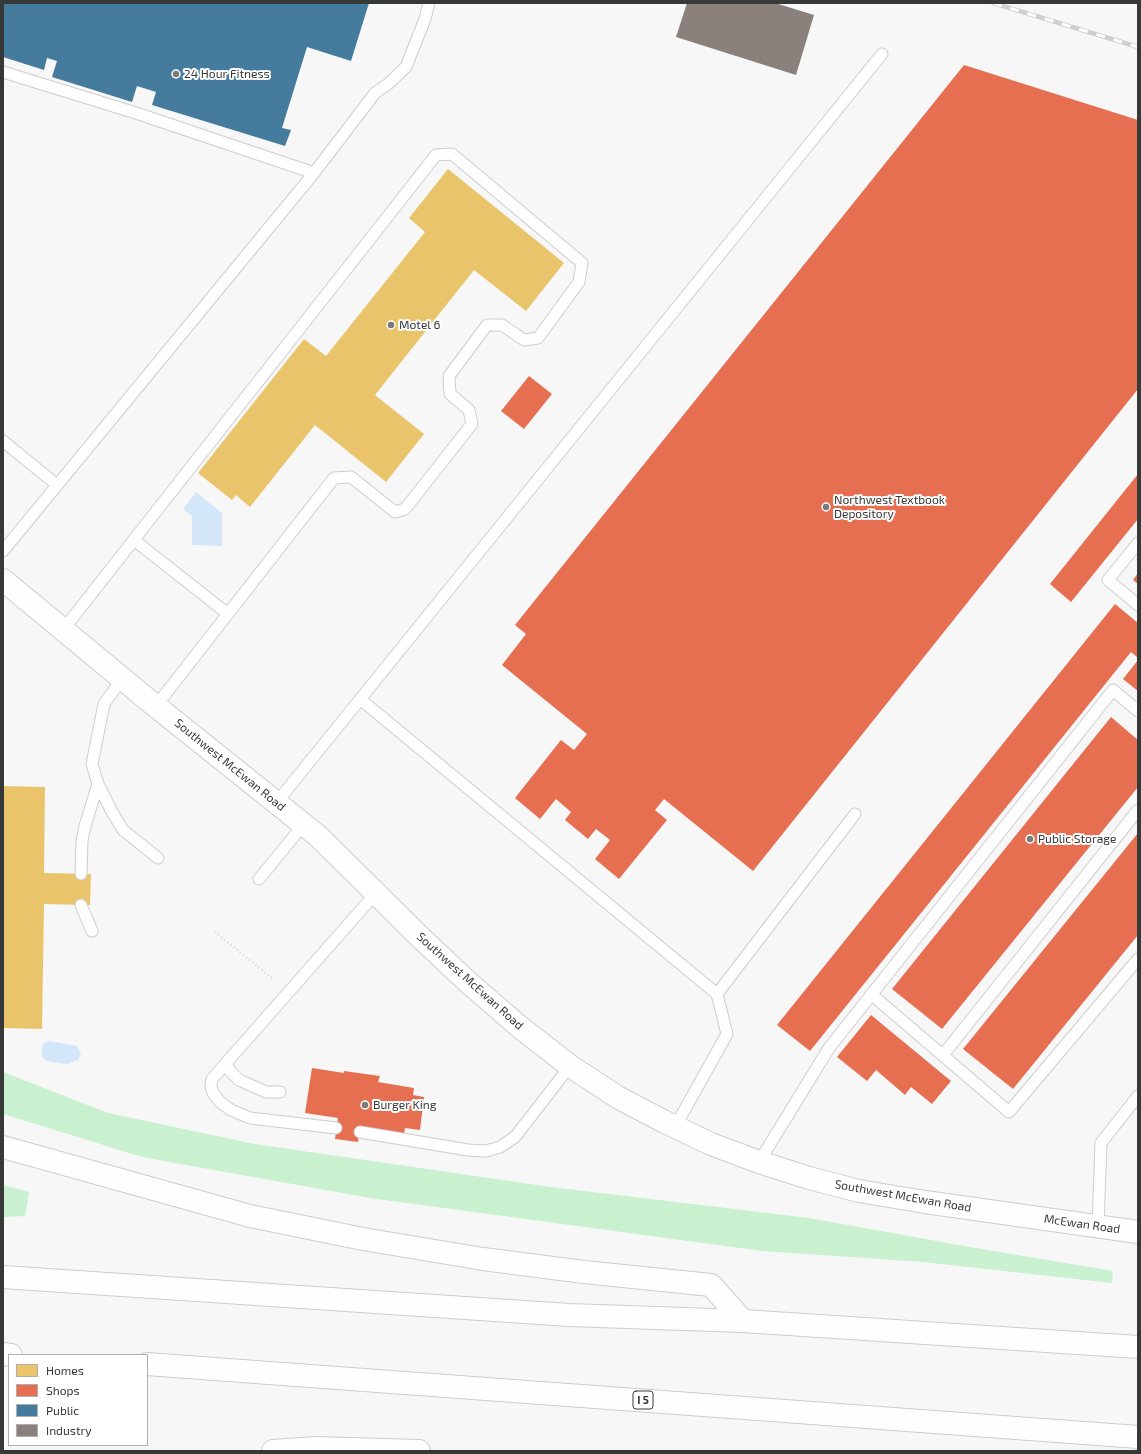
<!DOCTYPE html>
<html>
<head>
<meta charset="utf-8">
<style>
	body { margin:0 }
	#map { position:relative; width:1141px; height:1454px; overflow:hidden; background:#f7f7f8; font-family:"Exo 2",sans-serif }
	canvas { display:block }
	.frame { position:absolute; inset:0; border:4px solid #373838; pointer-events:none }
	.legend { position:absolute; left:8px; top:1354px; width:140px; height:92px; box-sizing:border-box; background:#fff; border:1px solid #afafaf; margin:0; padding:5px 7px; list-style:none; font-size:12px; color:#373838 }
	.legend li { display:flex; align-items:center; gap:8px; height:20px }
	.legend b { width:20px; border:1px solid #afafaf }
</style>
</head>
<body>
<div id="map">
<canvas width="1141" height="1454"></canvas>
<div class="frame"></div>
<ul class="legend">
<li><b style="height:11px;background:#e9c46a"></b>Homes</li>
<li><b style="height:11px;background:#e76f51"></b>Shops</li>
<li><b style="height:11px;background:#457b9d"></b>Public</li>
<li><b style="height:11px;background:#8a817c"></b>Industry</li>
</ul>
</div>
<script>
const c = document.querySelector('canvas').getContext('2d');
c.lineJoin = 'round';
function fillPath(path, color) {
  c.fillStyle = color;
  c.fill(path, 'evenodd');
}
function poly(rows) {
  const path = new Path2D();
  for (const r of rows) {
    path.moveTo(r[0], r[1]);
    for (let i = 2; i < r.length; i += 2) path.lineTo(r[i], r[i + 1]);
  }
  return path;
}
function stroke(path, color, width, dash) {
  c.strokeStyle = color;
  c.lineWidth = width;
  c.lineCap = dash ? 'butt' : 'round';
  c.setLineDash(dash || []);
  c.stroke(path);
}
function label(font, color, halo, rows, align = 'center') {
  c.font = font + ' "Exo 2",sans-serif';
  c.lineWidth = 4;
  c.setLineDash([]);
  c.textBaseline = 'middle';
  c.strokeStyle = halo;
  c.fillStyle = color;
  for (const [text, x, y, turn = 0] of rows) {
    c.save();
    c.translate(x, y);
    c.rotate((+turn || 0) * Math.PI / 180);
    c.textAlign = isNaN(turn) ? turn : align;
    if (halo) c.strokeText(text, 0, 0);
    c.fillText(text, 0, 0);
    c.restore();
  }
}
fillPath(poly([
	[3,1072,108,1113,255,1144,551,1187,809,1218,970,1247,1113,1271,1112,1283,923,1262,762,1251,370,1198,142,1157,3,1114],
	[3,1185,29,1192,25,1216,3,1217]
]), '#caf1cf');
fillPath(poly([
	[196,492,222,513,222,546,192,545,192,516,183,509],
	[49,1041,77,1046,81,1054,78,1060,67,1064,52,1062,45,1060,41,1054,42,1049,44,1043]
]), '#d4e6fa');
fillPath(poly([
	[448,169,564,263,526,311,474,270,375,395,424,434,386,482,315,425,250,507,236,495,232,500,198,473,304,339,326,356,425,232,409,218],
	[3,786,45,787,44,873,91,874,90,905,44,904,42,1029,3,1028]
]), '#e9c46a');
fillPath(poly([
	[964,65,1138,120,1138,389,753,871,664,799,655,810,667,820,619,879,595,859,610,840,596,829,588,839,565,820,571,812,556,799,540,819,515,798,561,740,574,750,587,734,502,665,526,634,515,625],
	[529,376,552,394,524,429,501,411],
	[1138,474,1138,519,1071,602,1050,584],
	[1138,573,1138,584,1133,580],
	[1115,604,1138,623,1138,658,1131,652,810,1051,777,1025],
	[1138,660,1138,691,1123,679],
	[1111,717,1138,740,1138,787,942,1029,892,989],
	[1138,833,1138,935,1013,1089,963,1049],
	[871,1015,951,1081,932,1104,911,1087,905,1095,876,1070,867,1081,837,1057],
	[312,1068,344,1073,344,1071,380,1076,378,1082,414,1088,413,1095,424,1097,420,1130,405,1128,404,1134,360,1127,358,1142,335,1139,338,1118,305,1113]
]), '#e76f51');
fillPath(poly([
	[3,3,369,3,351,61,307,47,282,128,291,130,285,146,152,105,156,92,137,86,132,102,52,77,57,61,47,58,44,70,3,57]
]), '#457b9d');
fillPath(poly([
	[687,3,775,3,814,15,796,75,676,37]
]), '#8a817c');
const service = poly([
	[3,72,136,113,314,173,375,93,388,84,406,67,425,19,429,3],
	[3,441,57,485],
	[134,540,228,614],
	[1138,543,1108,580,1138,605],
	[3,551,314,173],
	[63,630,436,155,452,154,582,263,579,282,538,338,524,340,502,325,487,325,449,376,450,394,469,410,472,424,405,509,395,512,351,477,334,478,156,706],
	[122,679,104,704,92,764,98,784,111,810,123,830,158,858],
	[360,699,717,994,727,1034,675,1127],
	[277,802,882,54],
	[81,874,82,841,85,826,98,784],
	[259,879,304,824],
	[81,905,92,931],
	[717,994,855,814],
	[871,994,1009,1112,1138,959],
	[943,1055,1138,810],
	[226,1063,230,1071,239,1080,266,1092,280,1092],
	[336,1128,250,1118,231,1110,220,1102,213,1093,211,1086,212,1079,376,893],
	[360,1132,468,1150,486,1151,500,1147,515,1137,570,1066],
	[759,1162,829,1048,1113,690,1138,711],
	[1098,1226,1101,1143,1138,1096]
]);
const tertiary = poly([
	[3,580,148,700,318,836,421,938,470,984,521,1028,570,1066,619,1098,665,1122,711,1144,759,1162,809,1178,859,1191,925,1202,1138,1232]
]);
const motorway = poly([
	[3,1147,250,1216,363,1239,483,1259,584,1272,711,1285,743,1321],
	[3,1277,569,1315,743,1321,1138,1347],
	[3,1354,11,1355],
	[147,1364,1138,1437],
	[273,1451,316,1448,419,1451]
]);
stroke(service, '#cdcdce', 13);
stroke(tertiary, '#cdcdce', 24);
stroke(motorway, '#cdcdce', 24);
stroke(poly([
	[215,932,273,979]
]), '#d6d6d7', 2.5, [1, 3]);
stroke(service, '#fefefe', 11);
stroke(tertiary, '#fefefe', 22);
stroke(motorway, '#fefefe', 22);
const rail = poly([
	[993,3,1138,47]
]);
stroke(rail, '#cecfcf', 4.5);
stroke(rail, '#fff', 3, [9]);
for (const [x, y, r, color] of [
	[176,74,4,"#7a7b7b"],
	[391,325,4,"#7a7b7b"],
	[826,507,4,"#7a7b7b"],
	[1030,839,4,"#7a7b7b"],
	[365,1105,4,"#7a7b7b"]
]) {
  const dot = new Path2D();
  dot.arc(x, y, r, 0, 2 * Math.PI);
  c.fillStyle = color;
  c.fill(dot);
  stroke(dot, '#fff', 1.5);
}
for (const [x, y, w] of [
	[643,1400,20]
]) {
  const box = new Path2D();
  box.roundRect(x - w / 2, y - 9, w, 18, 3);
  c.fillStyle = '#fff';
  c.fill(box);
  stroke(box, '#373838', 1);
}
label('bold 11px', '#373838', null, [
	["I 5",643,1400]
]);
label('12px', '#373838', '#fff', [
	["24 Hour Fitness",184,74],
	["Motel 6",399,325],
	["Northwest Textbook",834,500],
	["Depository",834,514],
	["Public Storage",1038,839],
	["Burger King",373,1105]
], 'left');
label('12px', '#373838', '#fff', [
	["Southwest McEwan Road",230,765,39],
	["Southwest McEwan Road",470,981,42],
	["Southwest McEwan Road",903,1196,10],
	["McEwan Road",1082,1224,8]
]);
</script>
</body>
</html>
